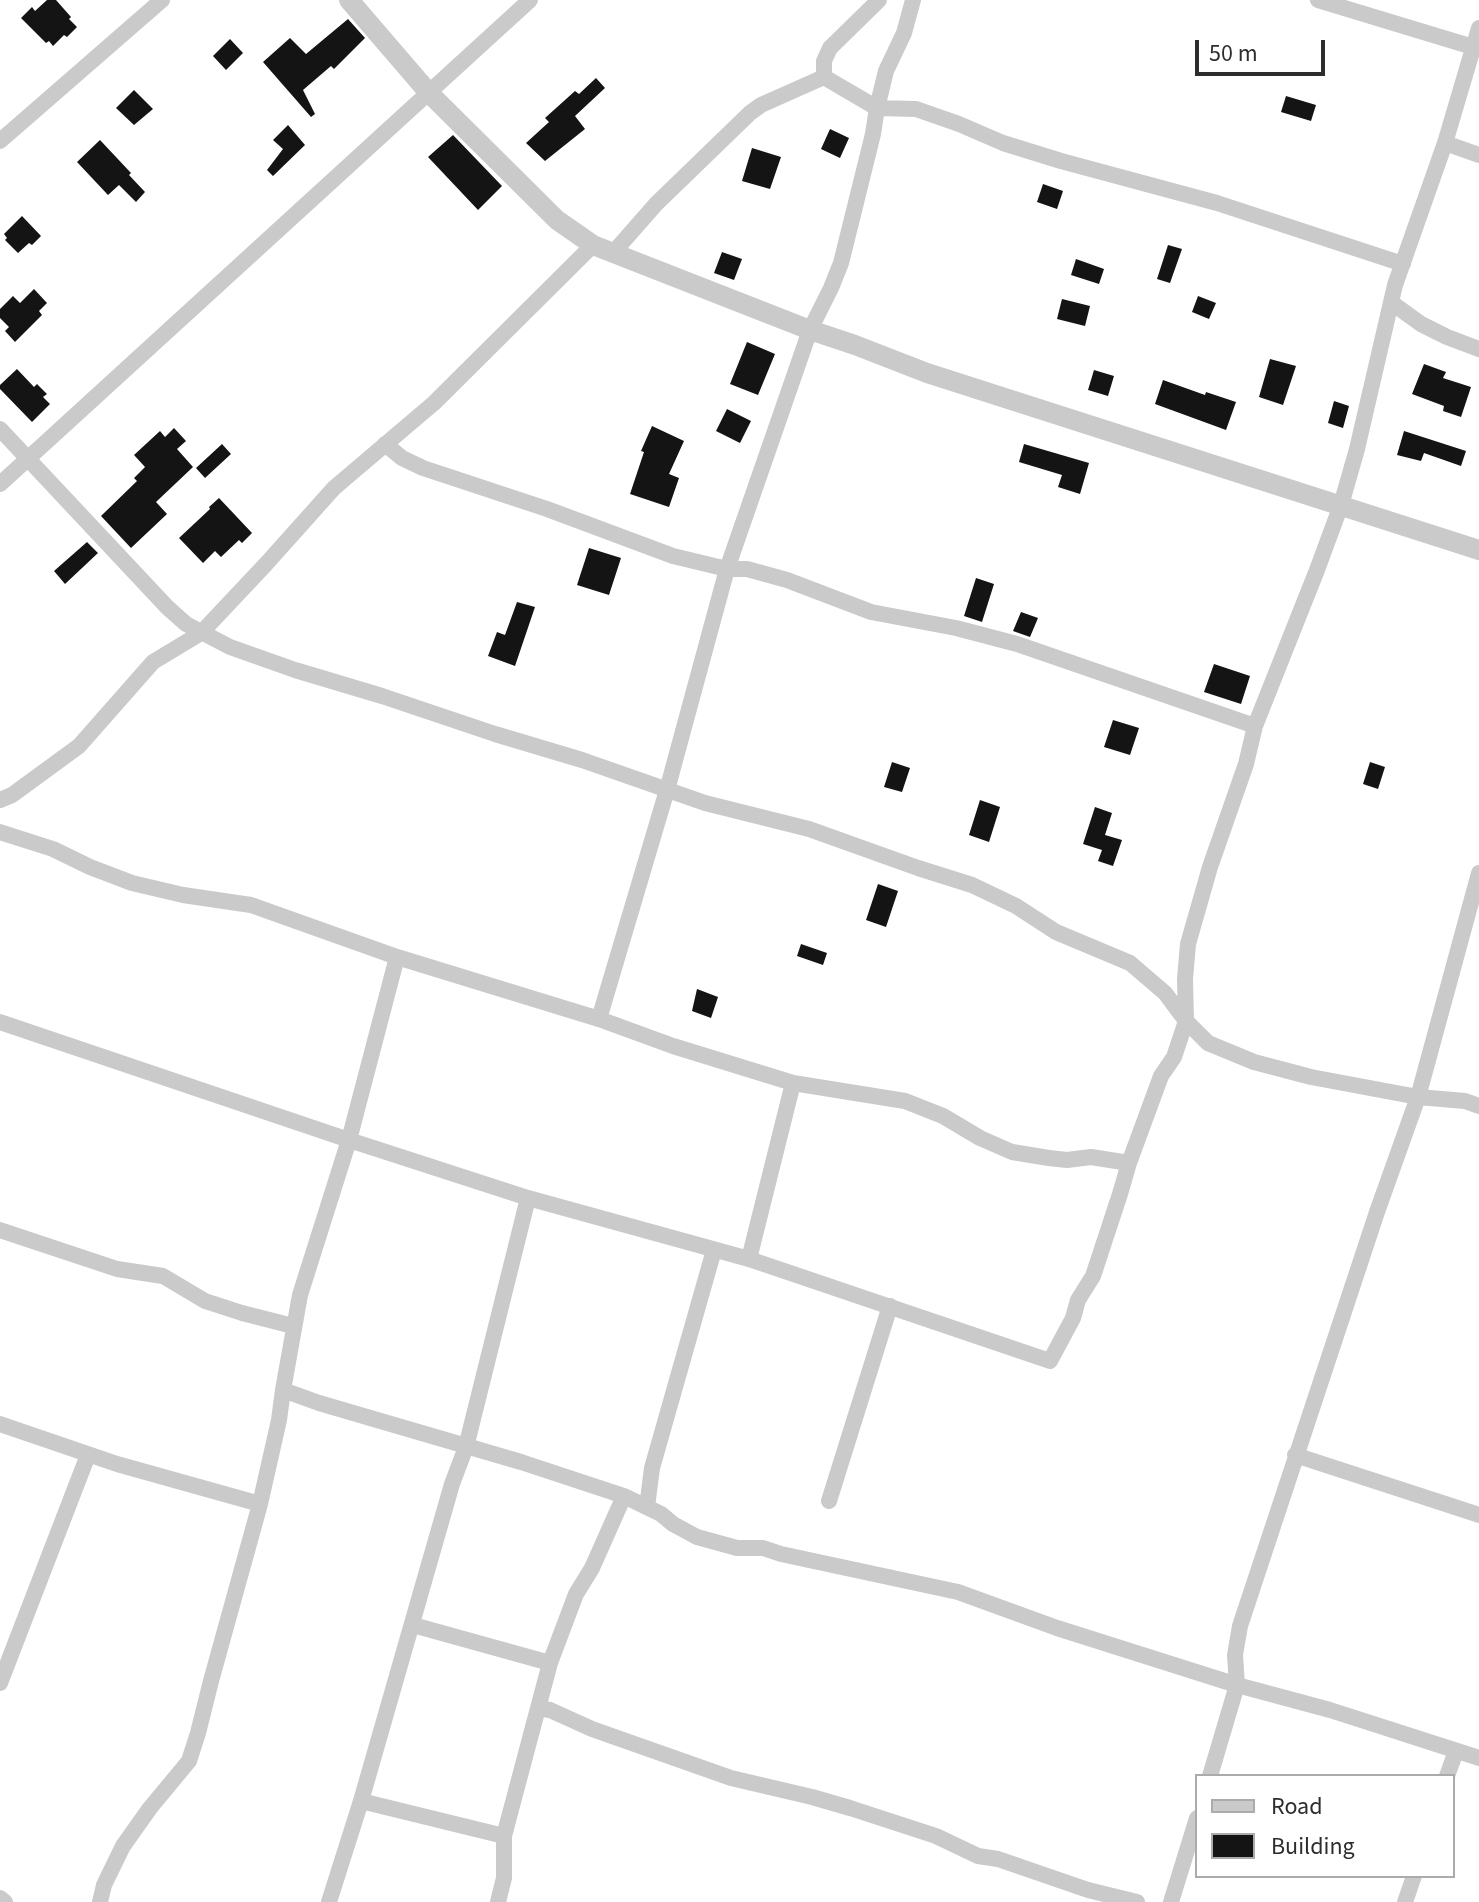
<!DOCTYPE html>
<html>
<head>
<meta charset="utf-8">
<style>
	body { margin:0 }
	#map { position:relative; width:1479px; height:1902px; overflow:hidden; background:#fff; font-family:"Source Sans 3",sans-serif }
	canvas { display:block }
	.legend { position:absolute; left:1195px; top:1774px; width:260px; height:104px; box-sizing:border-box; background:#fff; border:2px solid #ababab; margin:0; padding:10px 14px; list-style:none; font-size:24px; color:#2d2d2d }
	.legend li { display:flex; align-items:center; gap:16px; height:40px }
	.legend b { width:40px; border:2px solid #ababab }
	.scale { position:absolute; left:1195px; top:40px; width:130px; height:36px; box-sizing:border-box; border:4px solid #2d2d2d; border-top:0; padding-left:10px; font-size:24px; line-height:28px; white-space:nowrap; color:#2d2d2d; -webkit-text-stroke:6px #fff; paint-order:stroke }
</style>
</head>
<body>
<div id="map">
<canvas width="1479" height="1902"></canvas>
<ul class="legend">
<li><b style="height:10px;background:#cacaca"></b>Road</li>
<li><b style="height:22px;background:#141414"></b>Building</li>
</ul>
<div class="scale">50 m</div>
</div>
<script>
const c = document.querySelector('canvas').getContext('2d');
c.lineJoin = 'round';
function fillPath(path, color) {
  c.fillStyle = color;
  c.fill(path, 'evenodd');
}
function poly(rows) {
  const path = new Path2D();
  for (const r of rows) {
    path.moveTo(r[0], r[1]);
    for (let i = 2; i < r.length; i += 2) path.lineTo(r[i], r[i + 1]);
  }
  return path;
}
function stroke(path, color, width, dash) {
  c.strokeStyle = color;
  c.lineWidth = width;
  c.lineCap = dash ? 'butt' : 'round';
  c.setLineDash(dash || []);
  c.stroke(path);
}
fillPath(poly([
	[47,0,56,0,71,17,69,19,77,27,67,37,64,35,53,46,49,41,46,43,21,18,32,7,35,11],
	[348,19,365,38,334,69,331,66,303,90,315,114,311,117,263,62,290,38,306,54],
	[230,39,243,53,226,70,213,56],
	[596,78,605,88,575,116,585,129,545,161,526,143,549,122,545,118,575,91,579,94],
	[134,90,153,109,134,125,116,108],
	[1286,96,1316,105,1311,121,1281,112],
	[288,125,305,145,273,176,267,170,283,149,273,140],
	[830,129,849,138,840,158,821,149],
	[453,135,502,186,478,210,428,157],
	[100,140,131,173,129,175,145,192,136,202,119,185,108,195,77,162],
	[752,148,781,157,770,189,742,181],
	[1043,184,1063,191,1057,209,1037,202],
	[22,216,41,236,32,245,29,243,18,253,5,240,7,238,4,234],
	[1168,245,1182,249,1170,283,1157,279],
	[722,252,742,259,734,280,714,273],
	[1076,259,1104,269,1099,284,1071,275],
	[34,289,47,303,39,311,42,315,15,342,5,331,9,327,0,318,0,309,13,296,20,303],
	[1198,296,1216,303,1209,319,1192,312],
	[1062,299,1090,306,1085,326,1057,319],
	[747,342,775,354,758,395,730,384],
	[1270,359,1296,366,1283,405,1259,397],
	[1424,364,1446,372,1443,378,1471,387,1461,417,1443,411,1444,406,1412,394],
	[17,369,34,387,37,384,47,394,43,397,50,404,32,422,0,389,0,385],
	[1094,370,1114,376,1108,396,1088,390],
	[1163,380,1205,395,1206,392,1236,402,1226,430,1155,404],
	[1334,401,1349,406,1343,428,1328,423],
	[727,409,751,421,740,443,716,431],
	[652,426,684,441,669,474,679,478,669,507,630,494,644,452,641,451],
	[174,428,186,441,177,449,193,467,156,502,167,514,131,548,101,516,137,481,134,478,145,467,134,455,160,431,165,437],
	[1404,431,1466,451,1461,466,1424,453,1421,461,1397,455],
	[222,444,231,454,205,478,196,468],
	[1024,444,1089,463,1080,494,1058,487,1062,475,1019,462],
	[219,498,252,533,242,543,239,540,221,557,215,551,203,563,179,538,210,509,209,507],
	[87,542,98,553,65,584,54,571],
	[589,548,621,558,609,595,577,585],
	[976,578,994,584,982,622,964,616],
	[517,602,535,607,515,666,488,656,497,632,505,635],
	[1021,612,1038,618,1030,637,1013,631],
	[1214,664,1250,676,1241,704,1204,692],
	[1113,720,1139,728,1130,755,1104,747],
	[892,762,910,768,902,792,884,787],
	[1370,762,1385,767,1378,789,1363,784],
	[980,800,1000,807,989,842,969,835],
	[1095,807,1112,813,1105,835,1122,840,1113,866,1098,861,1102,850,1083,844],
	[878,884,898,891,886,927,866,920],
	[801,944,827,953,823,965,797,956],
	[697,989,718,997,711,1018,692,1011]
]), '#141414');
stroke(poly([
	[1318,0,1473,47],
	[824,77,877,108,916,109,959,124,1003,143,1061,161,1217,203,1403,264],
	[824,77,824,61,830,48,879,0],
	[0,141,162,0],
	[1445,143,1479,155],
	[613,253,656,204,750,113,761,105,824,77],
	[1392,303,1421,324,1447,337,1479,349],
	[0,429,167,607,186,624,230,647,295,670,382,696,495,734,582,760,705,803,809,829,918,868,972,885,1016,906,1056,932,1130,963,1165,993,1186,1021,1208,1043,1254,1062,1311,1077,1418,1097,1465,1101,1479,1106],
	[385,444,402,458,423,468,547,509,673,556,727,569,747,569,787,580,871,612,956,628,1017,644,1255,726],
	[0,484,530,0],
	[0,800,12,795,79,746,153,662,201,633,266,564,334,488,434,403,593,245],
	[0,832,53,849,90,867,132,883,183,895,251,905,397,957,599,1019,673,1046,793,1083,905,1101,943,1116,980,1138,1012,1152,1049,1158,1067,1160,1091,1157,1129,1163],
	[599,1019,667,790,727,569,810,330,831,288,841,263,873,134,877,108,886,71,904,33,913,0],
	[0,1022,349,1140,528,1198,749,1259,1050,1361,1073,1318,1078,1300,1093,1276,1120,1194,1129,1163,1161,1076,1174,1057,1186,1021,1185,979,1188,944,1210,867,1246,764,1255,726,1317,570,1341,505,1357,449,1395,285,1445,143,1479,28],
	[0,1230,117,1269,163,1276,205,1301,242,1313,293,1326],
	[749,1259,793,1083],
	[283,1390,319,1403,521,1462,624,1496,661,1514,673,1524,697,1537,737,1548,763,1548,781,1554,958,1592,1057,1628,1237,1685,1330,1710,1479,1758],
	[0,1424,117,1464,260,1504],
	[1295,1455,1479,1515],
	[829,1501,890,1306],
	[647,1507,652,1468,714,1250],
	[413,1625,550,1663],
	[0,1683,88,1455],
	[538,1708,550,1710,592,1729,731,1778,812,1797,850,1808,936,1836,978,1856,998,1859,1088,1890,1137,1902],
	[1210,1776,1237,1685,1235,1655,1240,1626,1377,1212,1418,1097,1479,873],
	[1447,1776,1456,1751],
	[361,1801,504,1836],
	[0,1898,5,1902],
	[100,1902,104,1885,123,1846,150,1808,189,1761,198,1733,211,1681,260,1504,279,1420,283,1390,300,1295,349,1140,397,957],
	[329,1902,361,1801,452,1484,466,1447,528,1198],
	[498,1902,504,1878,504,1836,550,1663,576,1594,592,1568,624,1496],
	[1171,1902,1197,1818],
	[1405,1902,1414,1876]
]), '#cacaca', 16);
stroke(poly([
	[349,0,429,93,557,220,593,245,810,330,855,345,927,373,1479,550]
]), '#cacaca', 20);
</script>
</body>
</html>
